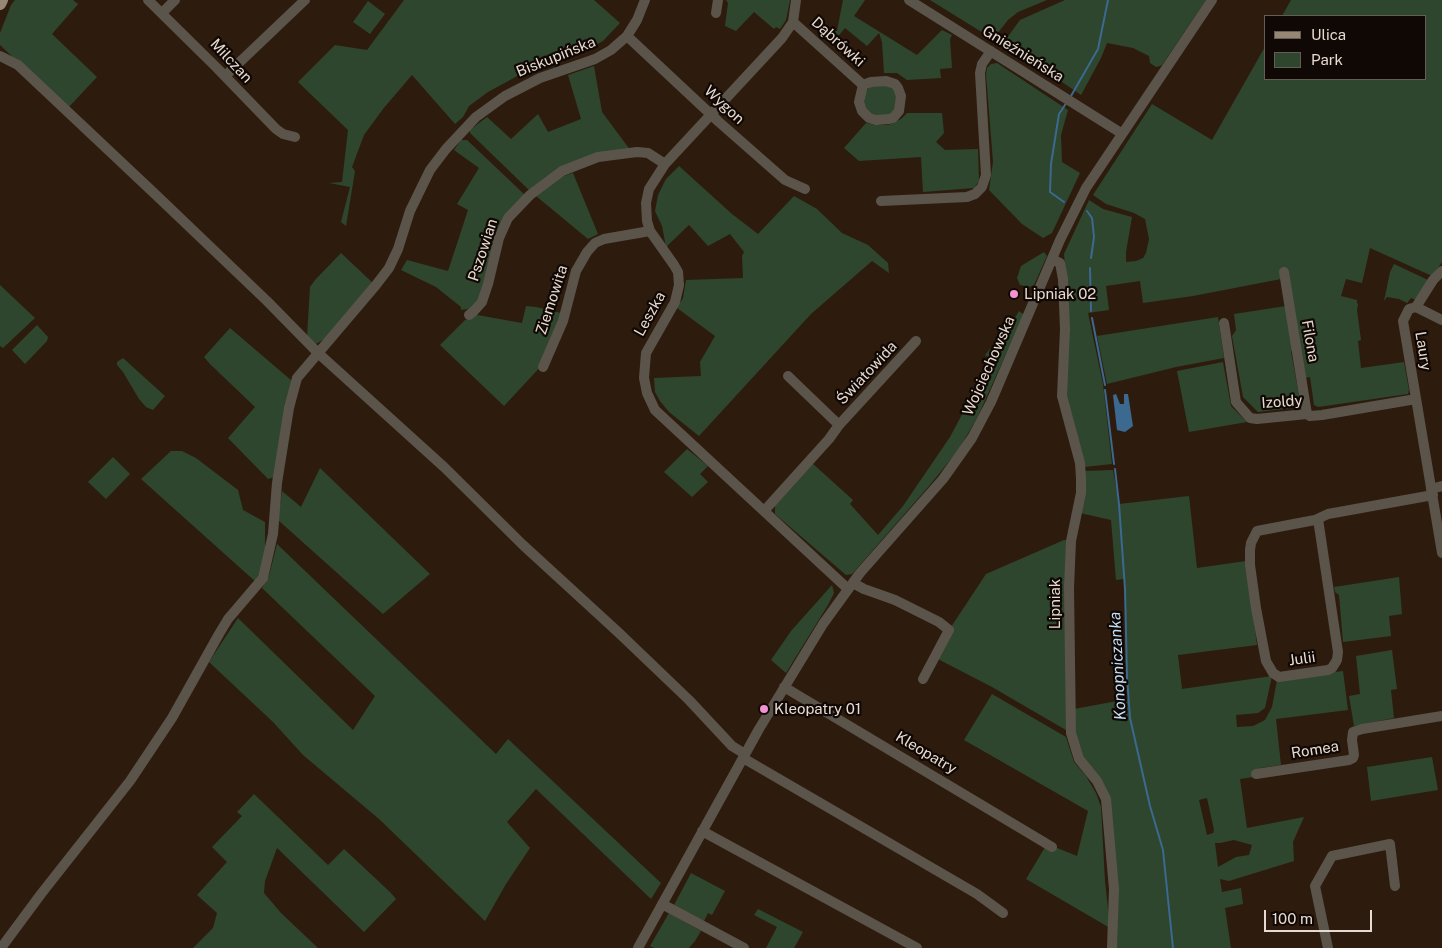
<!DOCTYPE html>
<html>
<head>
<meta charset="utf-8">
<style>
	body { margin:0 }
	#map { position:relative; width:1442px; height:948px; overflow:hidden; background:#2d1c0d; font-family:"Public Sans",sans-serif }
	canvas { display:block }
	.legend { position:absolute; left:1264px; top:15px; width:162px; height:65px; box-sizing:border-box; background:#100804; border:1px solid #665c56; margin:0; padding:6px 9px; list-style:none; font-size:15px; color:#e7dad1 }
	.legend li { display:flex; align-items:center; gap:10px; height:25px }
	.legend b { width:25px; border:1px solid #665c56 }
	.scale { position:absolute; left:1264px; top:910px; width:108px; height:22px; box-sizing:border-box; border:2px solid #e7dad1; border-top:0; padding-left:6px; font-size:15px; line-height:18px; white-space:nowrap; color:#e7dad1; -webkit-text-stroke:4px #100804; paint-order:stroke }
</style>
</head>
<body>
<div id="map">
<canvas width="1442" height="948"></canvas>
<ul class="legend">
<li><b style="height:6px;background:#968775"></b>Ulica</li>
<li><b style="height:14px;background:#2e462d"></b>Park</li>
</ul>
<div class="scale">100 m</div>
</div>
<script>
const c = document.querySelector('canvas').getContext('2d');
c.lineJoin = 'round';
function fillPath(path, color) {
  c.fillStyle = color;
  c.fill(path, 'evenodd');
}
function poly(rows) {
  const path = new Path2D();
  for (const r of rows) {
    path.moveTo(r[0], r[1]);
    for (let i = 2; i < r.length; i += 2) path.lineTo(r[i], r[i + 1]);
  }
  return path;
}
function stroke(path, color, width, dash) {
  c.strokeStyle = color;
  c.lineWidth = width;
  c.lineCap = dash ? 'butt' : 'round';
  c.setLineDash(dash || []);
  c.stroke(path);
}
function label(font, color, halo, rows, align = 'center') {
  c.font = font + ' "Public Sans",sans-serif';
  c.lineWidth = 4.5;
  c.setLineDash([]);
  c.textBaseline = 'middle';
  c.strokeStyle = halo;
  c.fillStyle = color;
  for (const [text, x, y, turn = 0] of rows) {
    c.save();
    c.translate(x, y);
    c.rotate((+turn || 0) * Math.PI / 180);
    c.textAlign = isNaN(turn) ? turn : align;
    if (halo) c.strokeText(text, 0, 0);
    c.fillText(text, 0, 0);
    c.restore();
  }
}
fillPath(poly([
	[15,0,73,0,78,4,80,2,52,34,97,77,67,109,0,45,0,33,11,5],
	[404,0,594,0,620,23,603,41,590,48,532,68,488,92,469,106,463,117,455,124,412,75,383,109,364,135,352,167,355,171,346,226,341,222,350,187,329,183,342,182,348,130,298,82,335,45,367,50],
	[726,0,790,0,786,20,780,29,776,27,774,29,754,12,736,31,725,26,728,3],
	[843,0,865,0,854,16,917,55,942,30,952,35,950,39,952,68,940,69,941,78,907,80,897,73,884,73,882,42,879,33,867,46,845,28,835,40,822,31,837,31],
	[930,0,1047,0,1018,12,1008,20,993,39],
	[1065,0,1206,0,1162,65,1160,66,1156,67,1150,63,1149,56,1133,48,1107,43,1101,58,1081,95,1004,42,1020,20],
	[1291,0,1442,0,1442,262,1432,276,1370,248,1362,283,1346,279,1341,296,1357,300,1357,303,1358,304,1357,310,1361,340,1358,341,1361,368,1404,362,1409,390,1408,394,1318,407,1314,405,1310,377,1305,378,1300,348,1291,351,1301,407,1258,412,1243,397,1232,336,1236,330,1234,314,1286,306,1281,279,1193,296,1143,303,1140,281,1106,286,1109,310,1088,313,1103,384,1112,464,1084,467,1062,396,1068,300,1064,254,1089,200,1103,209,1132,217,1126,252,1126,262,1136,261,1143,258,1146,253,1149,239,1145,219,1134,213,1106,204,1093,195,1152,104,1212,140,1266,45,1266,79,1426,79,1426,16,1282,16],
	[368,1,385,14,370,34,353,22],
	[997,63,1068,110,1061,135,1062,162,1080,173,1052,233,1043,238,1022,224,989,190,993,162,986,74,987,68,991,64],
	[594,66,602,112,631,151,619,151,530,191,470,133,470,130,487,117,511,139,538,114,548,132,581,119,568,75],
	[882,84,892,87,896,94,896,107,890,115,877,116,867,112,864,103,865,92,870,87],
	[907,113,942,113,944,133,936,142,945,150,978,149,979,181,974,188,923,192,921,157,859,161,844,148,866,123,877,125,888,125,901,119],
	[461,140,467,140,525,195,506,216,480,300,473,308,461,310,461,307,436,287,401,270,407,260,448,271,468,210,457,204,479,168,454,150],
	[679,166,732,214,758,234,794,196,817,209,842,233,868,245,888,263,889,273,872,261,811,314,699,436,669,412,660,401,655,392,654,378,701,376,700,362,715,336,677,308,683,298,686,280,743,278,742,256,744,252,730,234,708,246,689,225,666,247,662,226,655,211,658,195,666,179],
	[573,173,598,234,588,239,536,196,561,177],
	[1044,252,1047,256,1034,285,1029,287,1020,285,1017,278,1021,266],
	[341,253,375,285,328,337,316,344,307,337,310,287,315,280],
	[1394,264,1428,280,1416,300,1411,298,1407,303,1399,299,1387,297,1384,301,1390,272],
	[0,285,35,318,3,348,0,346],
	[526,306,536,307,561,313,543,364,504,406,440,345,465,320,477,315,522,323],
	[1019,311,1023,314,1023,316,978,416,959,449,929,486,852,574,846,575,775,514,775,505,812,463,853,500,850,504,878,535,903,506,950,437,991,360,985,355,990,349,996,350],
	[1218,317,1224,358,1176,367,1107,384,1097,336],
	[37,325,48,337,47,341,25,364,12,350],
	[230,328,292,381,274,477,268,479,228,438,255,407,210,364,204,357],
	[123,358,165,396,153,410,146,407,139,399,123,372,117,365,117,362],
	[1223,362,1231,406,1247,422,1189,432,1177,371],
	[687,449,708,466,700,474,708,482,692,497,664,472],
	[171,451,182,451,196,458,238,490,243,510,265,522,265,553,257,583,141,479],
	[113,457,130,474,106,499,88,482],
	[320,468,430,574,383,614,278,520,282,491,301,507],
	[1113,470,1119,504,1189,496,1197,568,1246,561,1257,645,1178,655,1182,689,1272,676,1265,708,1258,713,1236,715,1237,727,1253,726,1265,720,1272,707,1277,680,1343,671,1348,710,1276,719,1281,765,1260,768,1256,771,1254,777,1240,779,1247,828,1304,817,1293,842,1294,861,1229,881,1220,879,1222,892,1241,888,1243,904,1225,908,1231,948,1115,948,1110,798,1082,757,1075,733,1074,709,1128,699,1124,579,1116,580,1111,520,1080,513,1083,471],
	[1207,798,1214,830,1213,833,1207,835,1199,800],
	[1234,840,1252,845,1249,855,1236,857,1218,867,1215,843,1220,843],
	[1064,540,1071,541,1071,733,992,687,934,657,949,630,986,574],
	[277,544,496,754,508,739,661,883,651,899,536,789,507,822,530,848,506,884,485,921,379,819,303,755,273,722,209,662,238,618,353,730,375,696,262,588,269,576],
	[1399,577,1402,614,1389,616,1391,636,1343,642,1339,595,1335,592,1334,587],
	[832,585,834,593,828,605,786,673,771,660,791,631],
	[1392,650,1397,689,1391,690,1394,718,1354,726,1349,696,1360,694,1356,656],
	[992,694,1066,737,1074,762,1086,776,1096,793,1101,807,1105,881,1110,928,1026,879,1047,844,1077,856,1088,811,964,740],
	[1432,757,1438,790,1371,801,1367,767],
	[254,794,328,865,344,849,390,892,396,899,364,932,277,848,265,881,264,893,281,913,318,948,193,948,213,928,217,913,197,895,227,862,212,847,242,816,237,812],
	[691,873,725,891,712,915,708,913,703,923,673,907],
	[758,909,803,932,794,948,766,948,777,927,754,915],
	[669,913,701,931,695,941,689,948,654,948,650,946]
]), '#2e462d');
fillPath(poly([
	[1116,394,1120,404,1124,404,1124,394,1128,394,1133,426,1125,432,1117,430,1113,395]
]), '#3b698f');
stroke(poly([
	[1071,96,1098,49,1108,0],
	[1064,202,1050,192,1051,164,1059,114,1067,102],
	[1087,211,1092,218,1094,237,1091,258],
	[1090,268,1091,311],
	[1092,318,1105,385],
	[1105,390,1114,464],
	[1115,469,1119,504,1125,589,1127,677,1130,718,1150,806,1163,850,1173,948]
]), '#3b698f', 2);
stroke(poly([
	[148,0,216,67,276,129,283,134,295,137],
	[796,0,793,22,782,38,665,164,649,189,646,203,647,221,650,231,674,265,678,272,679,285,675,302,646,353,644,378,647,393,655,410,848,589],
	[909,0,1121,133],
	[162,13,175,0],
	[716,13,718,0],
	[793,22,863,85],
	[627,36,719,122,785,180,805,189],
	[0,56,18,65,155,194,267,301,318,353,444,467,523,545,619,633,689,700,732,746,745,754],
	[225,76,305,0],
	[886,81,895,84,898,88,901,96,899,111,893,118,889,119,876,120,869,118,862,111,859,102,863,85,871,82,886,81],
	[881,201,967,197,975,194,982,187,986,175,980,73,982,64,991,51],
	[1052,259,1060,263,1063,279,1065,329,1062,396,1080,463,1081,478,1081,493,1071,541,1069,588,1071,733,1079,759,1097,781,1106,799,1114,889,1112,948],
	[1284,272,1307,414],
	[1416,307,1409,309,1403,321,1442,553],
	[1416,307,1433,280,1442,271],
	[1416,307,1442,320],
	[469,315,474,311,482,302,488,284,499,238,508,218,530,195,562,171,598,157,637,152,648,153,665,164],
	[1224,323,1236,402,1250,418,1257,419,1307,414,1310,416,1322,415,1416,399],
	[543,367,563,321,576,271,587,252,595,243,604,239,650,231],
	[788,376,839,425],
	[1431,489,1442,486],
	[764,511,829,439,839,425,916,341],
	[1318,519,1338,652,1337,660,1332,668,1328,670,1279,677,1273,673,1266,661,1256,608,1250,565,1250,550,1251,543,1257,531,1315,520,1328,514,1433,495],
	[853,583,864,589,895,600,939,622,949,630,923,679],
	[784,687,1052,847],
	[743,758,977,894,1003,913],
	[1256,774,1349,760,1353,758,1354,755,1352,740,1353,732,1362,729,1442,716],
	[702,831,917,948],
	[662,904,744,948],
	[1,948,41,894,130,781,172,718,219,634,228,619,263,578,273,534,277,483,289,408,297,378,376,285,389,268,398,249,410,211,430,170,446,149,476,117,505,96,540,78,595,59,611,50,627,36,637,20,645,0],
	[638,948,759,729,823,624,860,573,943,479,972,438,991,402,1060,240,1086,188,1212,0],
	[1328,948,1315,886,1332,856,1390,844,1395,886]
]), '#5b544b', 10);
stroke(poly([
	[0,4,2,0]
]), '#968775', 12);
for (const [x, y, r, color] of [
	[1014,294,5,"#f591d2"],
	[764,709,5,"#f591d2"]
]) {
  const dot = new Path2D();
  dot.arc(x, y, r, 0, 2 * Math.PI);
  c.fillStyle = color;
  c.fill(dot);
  stroke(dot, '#100804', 2);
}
label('15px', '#e7dad1', '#100804', [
	["Dąbrówki",838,42,42],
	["Gnieźnieńska",1023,54,32],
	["Biskupińska",556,57,-22],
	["Milczan",231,61,47],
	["Wygon",724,105,43],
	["Pszowian",483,250,-72],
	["Ziemowita",552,300,-72],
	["Leszka",650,314,-61],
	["Filona",1310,341,80],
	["Laury",1423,351,81],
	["Wojciechowska",989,366,-66],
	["Światowida",867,373,-47],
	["Izoldy",1282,402,-4],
	["Lipniak",1055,604,-90],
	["Julii",1302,659,-8],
	["Romea",1315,750,-9],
	["Kleopatry",926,753,31]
]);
label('15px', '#e7dad1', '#100804', [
	["Lipniak 02",1024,294],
	["Kleopatry 01",774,709]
], 'left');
label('italic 16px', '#c4def6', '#100804', [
	["Konopniczanka",1118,666,-93]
]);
</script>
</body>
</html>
